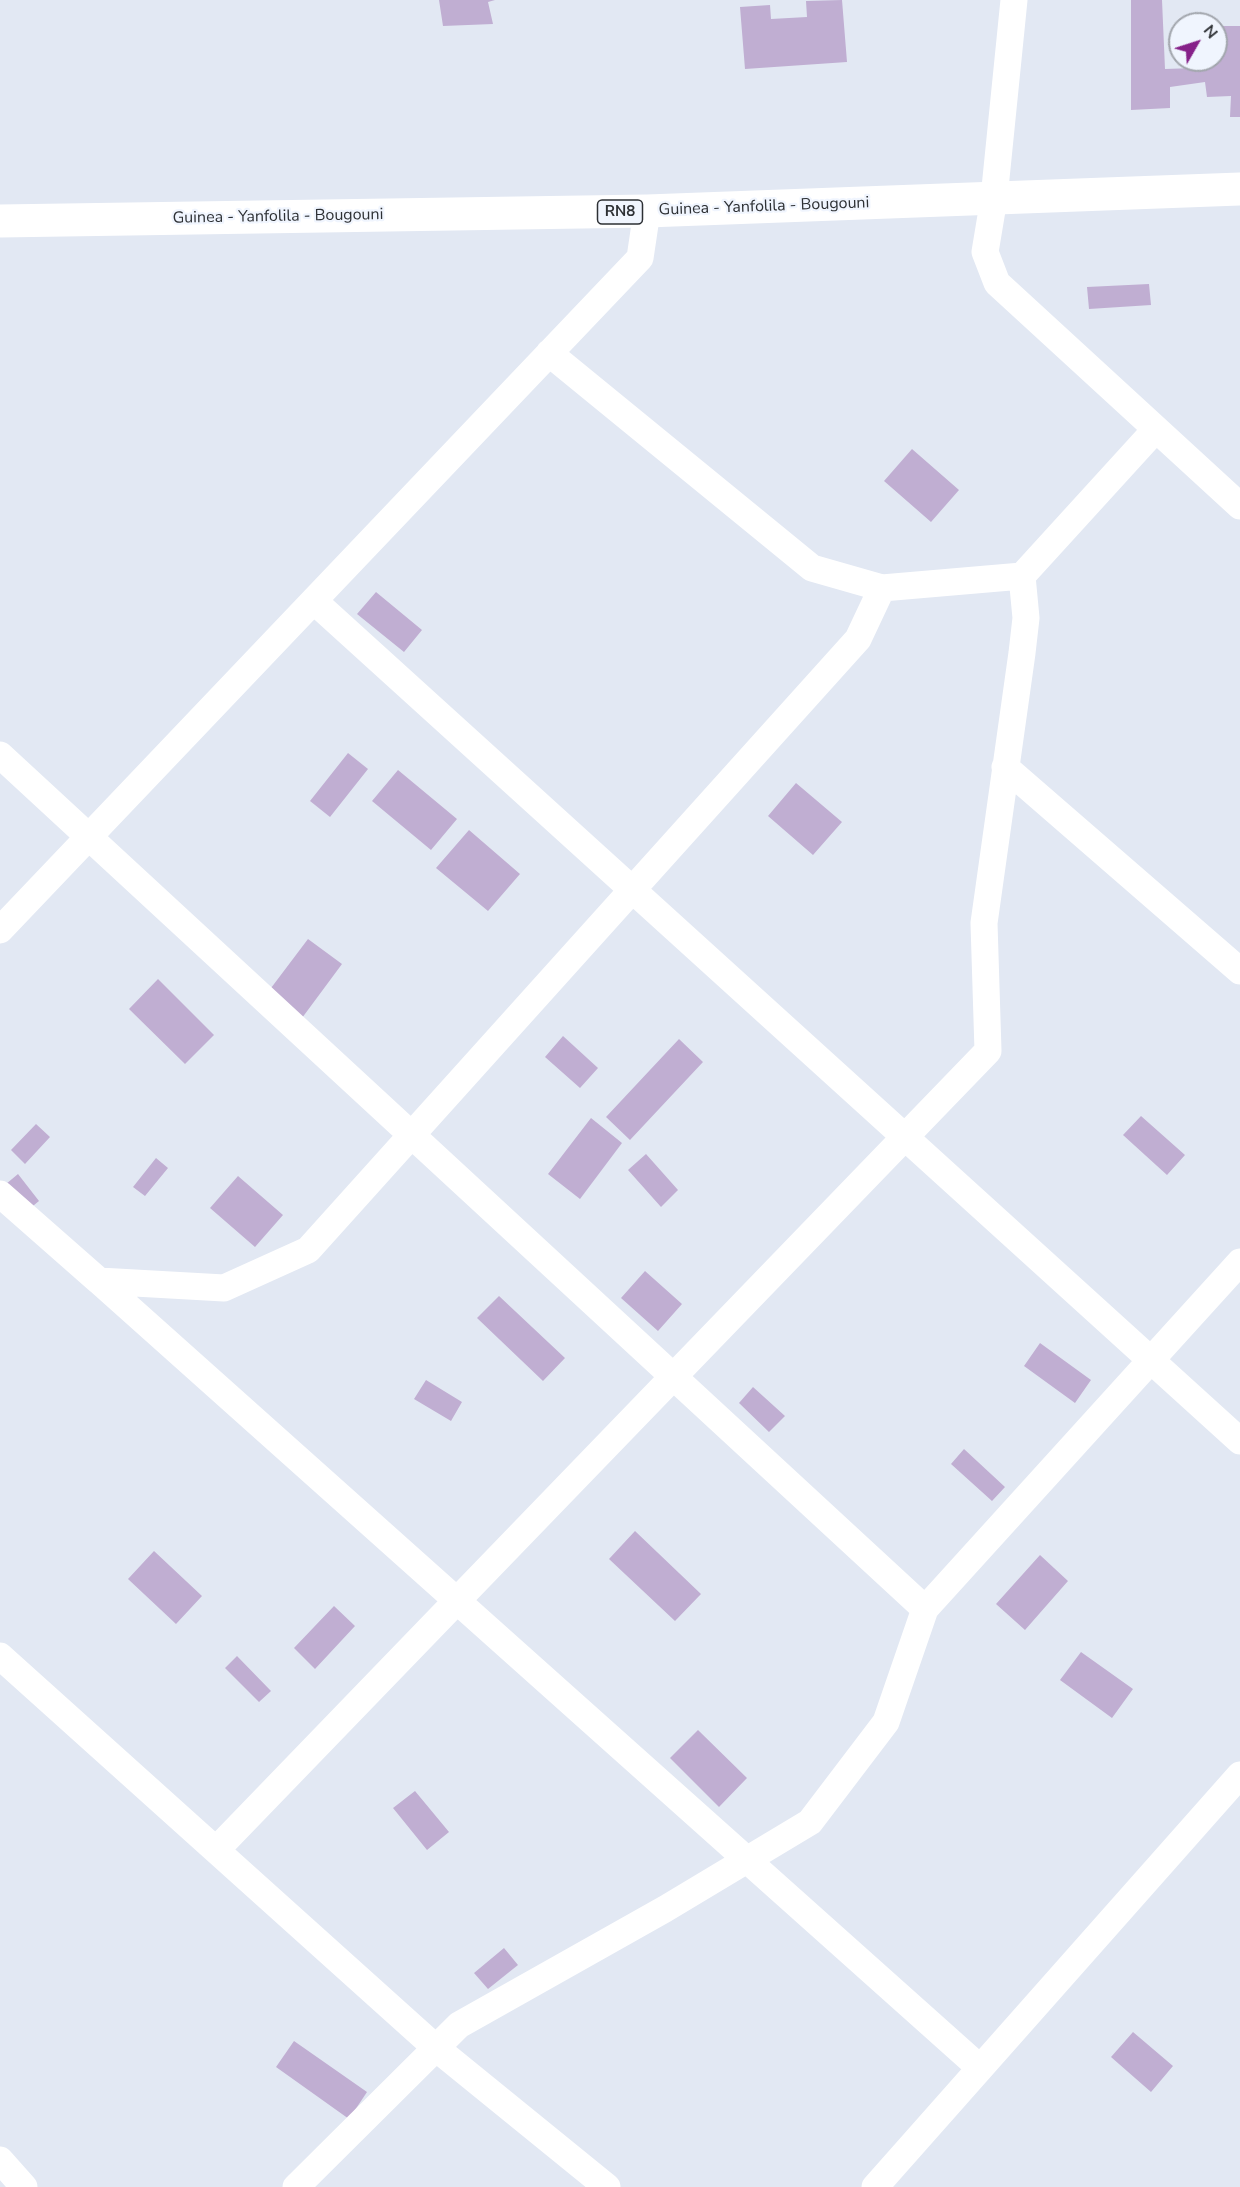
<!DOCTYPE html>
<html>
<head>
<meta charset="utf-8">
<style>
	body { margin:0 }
	#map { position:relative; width:1240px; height:2187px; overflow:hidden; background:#e2e8f3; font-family:"Nunito Sans",sans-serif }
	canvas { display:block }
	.north { position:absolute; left:1168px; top:12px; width:60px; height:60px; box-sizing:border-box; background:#f0f5fe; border:2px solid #a2a6ad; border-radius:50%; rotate:51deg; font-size:16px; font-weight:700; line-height:24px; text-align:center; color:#2d3034 }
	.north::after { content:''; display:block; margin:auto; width:21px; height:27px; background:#862189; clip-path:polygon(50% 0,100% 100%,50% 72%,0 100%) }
</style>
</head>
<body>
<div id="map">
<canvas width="1240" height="2187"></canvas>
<div class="north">N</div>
</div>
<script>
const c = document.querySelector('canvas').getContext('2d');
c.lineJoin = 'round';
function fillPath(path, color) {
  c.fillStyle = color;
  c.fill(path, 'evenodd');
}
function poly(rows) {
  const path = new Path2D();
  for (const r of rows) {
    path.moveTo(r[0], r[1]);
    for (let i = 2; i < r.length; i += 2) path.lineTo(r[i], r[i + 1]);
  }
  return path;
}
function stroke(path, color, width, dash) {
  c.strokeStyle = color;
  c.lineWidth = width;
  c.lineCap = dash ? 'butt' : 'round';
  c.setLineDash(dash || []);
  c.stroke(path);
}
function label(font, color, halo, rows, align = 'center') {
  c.font = font + ' "Nunito Sans",sans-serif';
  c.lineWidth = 4.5;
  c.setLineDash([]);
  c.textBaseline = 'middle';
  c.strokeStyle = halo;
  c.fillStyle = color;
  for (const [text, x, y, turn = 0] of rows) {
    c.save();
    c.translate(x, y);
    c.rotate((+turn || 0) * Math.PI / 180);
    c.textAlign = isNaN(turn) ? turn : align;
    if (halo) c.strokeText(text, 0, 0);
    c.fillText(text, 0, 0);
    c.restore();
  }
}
fillPath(poly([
	[439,0,495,0,488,2,493,24,443,26],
	[842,0,847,62,745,69,740,7,770,5,771,19,807,17,806,1],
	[1131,0,1162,0,1165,69,1194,68,1193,60,1216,60,1216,26,1240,26,1240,117,1230,117,1231,96,1207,97,1205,82,1170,87,1170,108,1131,110],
	[1149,284,1151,305,1089,309,1087,287],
	[912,449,959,490,931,522,884,481],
	[376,592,422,630,404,652,357,614],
	[348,753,368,769,330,817,310,801],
	[398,770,457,819,431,850,372,801],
	[796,783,842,822,813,855,768,816],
	[469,830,520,874,488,911,436,868],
	[308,939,342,964,302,1018,268,992],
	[158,979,214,1035,185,1064,129,1009],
	[563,1036,598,1068,580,1088,545,1057],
	[679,1039,703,1062,630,1140,606,1117],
	[1141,1116,1185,1155,1167,1175,1123,1135],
	[591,1118,622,1143,580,1199,548,1174],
	[36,1124,50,1137,25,1164,11,1150],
	[646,1154,678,1190,661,1207,628,1170],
	[156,1158,168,1168,145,1196,133,1187],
	[18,1174,39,1201,28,1210,6,1184],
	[238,1176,283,1215,255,1247,210,1208],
	[645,1271,682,1304,658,1331,621,1298],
	[499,1296,565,1358,543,1381,477,1318],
	[1040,1343,1091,1380,1075,1403,1024,1366],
	[426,1380,462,1402,451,1421,414,1399],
	[753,1387,785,1416,769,1432,739,1403],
	[964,1449,1005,1487,992,1501,951,1464],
	[635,1531,701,1594,675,1621,609,1559],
	[154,1551,202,1596,176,1624,128,1579],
	[1040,1555,1068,1581,1025,1630,996,1604],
	[334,1606,355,1626,315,1669,294,1648],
	[1081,1652,1133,1689,1112,1718,1060,1680],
	[237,1656,271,1691,259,1702,225,1668],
	[698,1730,747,1778,719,1807,670,1758],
	[415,1791,449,1832,427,1850,393,1808],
	[504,1948,518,1965,488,1989,474,1973],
	[1133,2032,1173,2066,1151,2092,1111,2057],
	[294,2041,367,2092,349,2119,276,2067]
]), '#c0aed2');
stroke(poly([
	[1014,0,994,198,985,252,997,283,1240,506],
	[549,353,812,568,882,588,1022,576],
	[314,601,1240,1441],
	[0,755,925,1609],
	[1005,767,1240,971],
	[0,930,640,258,647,211],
	[0,1194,99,1281,224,1288,308,1250,858,639,882,588],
	[99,1281,980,2068],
	[0,1656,436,2048,607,2187],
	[217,1849,988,1051,984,923,1022,653,1026,618,1022,576,1156,429],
	[0,2160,24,2187],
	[296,2187,459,2025,665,1909,810,1822,886,1722,925,1609,1240,1262],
	[875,2187,1240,1775]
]), '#fff', 27);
stroke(poly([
	[0,221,647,211,1240,189]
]), '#fff', 33);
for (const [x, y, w] of [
	[620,212,45]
]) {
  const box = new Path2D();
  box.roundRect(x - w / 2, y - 12, w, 24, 4.5);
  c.fillStyle = '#f0f5fe';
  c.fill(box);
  stroke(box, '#2d3034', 1.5);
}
label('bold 15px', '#2d3034', null, [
	["RN8",620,212]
]);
label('16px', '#2d3034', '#f0f5fe', [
	["Guinea - Yanfolila - Bougouni",764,207,-2],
	["Guinea - Yanfolila - Bougouni",278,217,-1]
]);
</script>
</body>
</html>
